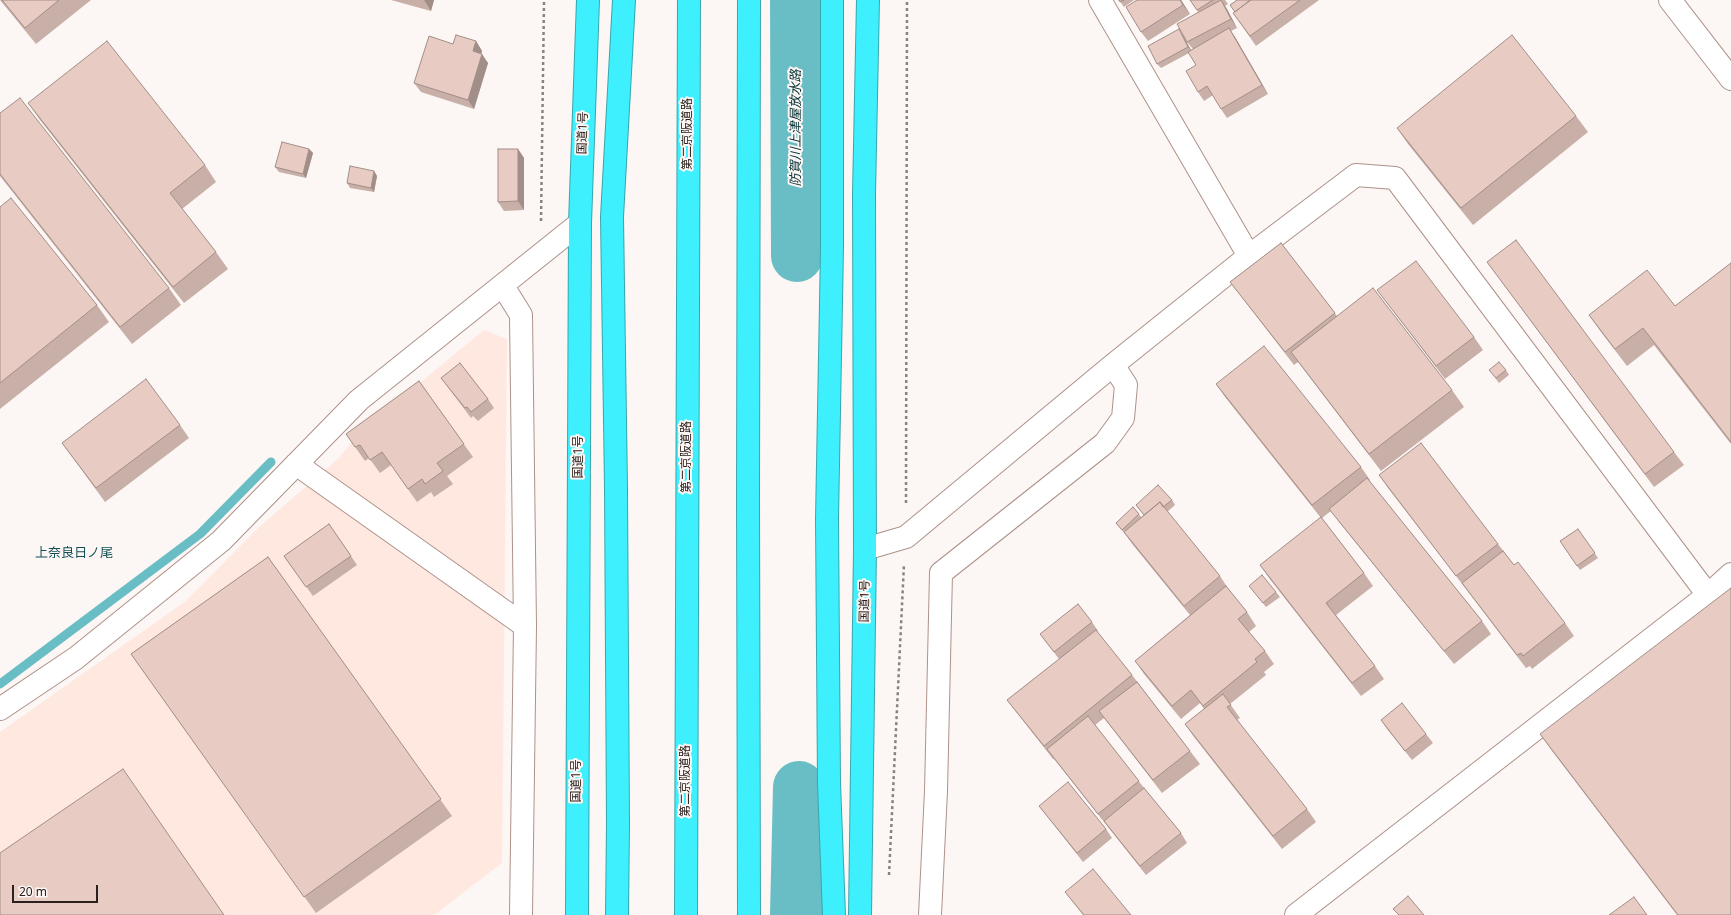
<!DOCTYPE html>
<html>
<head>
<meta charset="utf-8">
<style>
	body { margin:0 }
	#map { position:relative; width:1731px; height:915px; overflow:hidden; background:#fcf6f4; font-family:"Noto Sans",sans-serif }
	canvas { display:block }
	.scale { position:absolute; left:12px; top:885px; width:86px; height:18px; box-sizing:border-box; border:2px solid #2a201c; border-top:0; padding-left:5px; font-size:12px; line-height:14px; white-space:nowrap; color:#2a201c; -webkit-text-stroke:3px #fcf6f4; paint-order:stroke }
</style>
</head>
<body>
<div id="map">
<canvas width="1731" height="915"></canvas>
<div class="scale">20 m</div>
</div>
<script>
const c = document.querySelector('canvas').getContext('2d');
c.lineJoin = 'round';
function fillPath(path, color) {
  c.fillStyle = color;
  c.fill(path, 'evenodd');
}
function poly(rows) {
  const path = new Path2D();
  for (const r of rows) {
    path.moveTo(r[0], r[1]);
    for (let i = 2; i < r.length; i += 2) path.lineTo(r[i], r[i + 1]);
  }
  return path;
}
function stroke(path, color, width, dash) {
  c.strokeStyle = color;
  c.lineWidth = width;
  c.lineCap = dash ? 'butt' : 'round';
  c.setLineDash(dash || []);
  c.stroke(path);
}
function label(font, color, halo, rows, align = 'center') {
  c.font = font + ' "Noto Sans","Noto Sans JP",sans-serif';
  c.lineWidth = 4;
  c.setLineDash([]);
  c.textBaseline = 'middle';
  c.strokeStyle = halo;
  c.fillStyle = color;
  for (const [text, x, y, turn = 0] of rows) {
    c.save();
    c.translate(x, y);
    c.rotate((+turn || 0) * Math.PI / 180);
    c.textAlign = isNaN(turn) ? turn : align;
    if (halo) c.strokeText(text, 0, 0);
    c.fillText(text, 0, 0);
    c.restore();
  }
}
fillPath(poly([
	[484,330,507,339,502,863,434,915,0,915,0,732,186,601,258,528,339,458,358,434]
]), '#ffe8e0');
stroke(poly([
	[0,684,200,534,271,462]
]), '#69bdc4', 9);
stroke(poly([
	[796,0,797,256],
	[796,915,799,787]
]), '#69bdc4', 52);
const minor = poly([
	[1100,0,1249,256],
	[1670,0,1731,79],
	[503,286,521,315,525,626,521,915],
	[296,464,525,626],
	[865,549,906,537,1113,365,1249,256,1356,175,1395,178,1708,595],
	[0,709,76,658,221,541,359,400,580,223],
	[930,915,936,791,941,573,1105,443,1123,418,1126,385,1113,365],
	[1296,915,1708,595,1731,574]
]);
const highway = poly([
	[832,0,832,248,827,519,829,783,834,915],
	[577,915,580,223,588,0],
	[617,915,618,824,616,488,612,217,624,0],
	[686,915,689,0],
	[749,915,748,499,749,0],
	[860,915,865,549,864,194,868,0]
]);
stroke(minor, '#ad9289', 24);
stroke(highway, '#37a7ae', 24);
stroke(poly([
	[541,221,544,0],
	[906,503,907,0],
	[889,875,904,564]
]), '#8a827f', 2.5, [3, 3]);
stroke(minor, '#fff', 22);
stroke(highway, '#3ef0fd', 22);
fillPath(poly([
	[0,0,91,0,36,44],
	[391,0,434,0,431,11],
	[1119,0,1134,0,1124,7],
	[1137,0,1181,0,1190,14,1148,41,1141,32],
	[1190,0,1225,0,1228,4,1225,6,1237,28,1231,31,1235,37,1268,94,1227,118,1221,109,1213,95,1204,101,1198,92,1196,65,1189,53,1161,68,1157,64,1182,34,1191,50,1193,49,1187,42,1198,12],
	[1237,0,1319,0,1256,46,1233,13,1235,12,1230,5],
	[476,41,482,51,481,54,488,63,474,109,421,92,414,83,453,44],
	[28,103,205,165,216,182,182,209,216,252,228,269,184,303,40,120],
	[0,113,169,288,181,305,132,344,0,176],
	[1576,116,1588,132,1473,225,1408,144,1397,128],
	[309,149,313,153,306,178,279,172,275,167],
	[518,149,524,158,524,210,504,211,498,202],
	[374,171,377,176,374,192,350,188,347,183],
	[0,207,97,305,109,322,0,409],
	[1281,243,1337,316,1452,390,1464,407,1381,471,1298,362,1294,365,1240,295,1230,282],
	[1487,262,1674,452,1684,465,1654,487],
	[1731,263,1731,444,1654,345,1627,366,1601,332,1589,315,1675,306],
	[1377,290,1474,337,1483,350,1445,379,1387,303],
	[1489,370,1506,370,1509,375,1499,383],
	[441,378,488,399,494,408,478,421,473,416,471,418],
	[419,381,473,457,447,476,453,484,434,497,431,492,417,502,391,465,380,473,369,458,365,461,346,434],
	[1216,384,1361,467,1370,480,1369,481,1482,621,1491,634,1454,664,1339,522,1331,511,1322,518,1364,573,1373,586,1336,615,1375,666,1384,679,1361,696,1269,578,1260,565,1321,518,1225,397],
	[180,425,189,438,105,502,62,443],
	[1379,475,1498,544,1514,565,1565,623,1574,636,1532,669,1530,666,1526,668,1466,589,1388,488],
	[1172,500,1175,505,1167,512,1220,576,1229,590,1247,612,1256,626,1249,632,1265,651,1274,664,1264,672,1266,675,1230,704,1240,718,1237,720,1307,809,1316,822,1282,849,1194,737,1185,724,1204,709,1200,703,1181,719,1144,674,1135,661,1190,615,1133,545,1125,534,1116,523,1133,507,1141,517,1144,515,1136,505],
	[329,524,357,565,313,596,284,556],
	[1578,529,1598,558,1580,570,1560,541],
	[268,557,452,816,316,913,131,654],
	[1249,586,1276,592,1280,597,1266,607],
	[1092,622,1098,631,1097,632,1132,675,1142,688,1190,751,1200,764,1162,793,1104,718,1095,725,1144,788,1181,833,1187,843,1146,875,1054,759,1053,759,1017,713,1007,700,1059,659,1040,634],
	[1381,720,1426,734,1433,743,1412,760,1387,729],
	[1540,734,1731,915,1677,915,1552,751],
	[1039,806,1106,829,1112,838,1083,862,1046,815],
	[1065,892,1131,915,1083,915,1072,901]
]), '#c8afa7');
fillPath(poly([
	[424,0,434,0,431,11],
	[1180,0,1181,0,1190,14,1183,5],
	[1221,0,1227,9,1237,28,1231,19],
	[1229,28,1235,37,1268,94,1262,85],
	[1179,29,1182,34,1192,52,1188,47],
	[476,41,482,51,479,60,473,51],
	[482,54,488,63,474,109,468,100],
	[309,149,313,153,306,178,303,174],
	[518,149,524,158,524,210,518,201],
	[374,171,377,176,374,192,371,188]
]), '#a28e88');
const building = poly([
	[2,0,59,0,25,28,2,0],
	[1119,0,1124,0,1120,2,1119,0],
	[1137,0,1180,0,1183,5,1141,32,1126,7,1137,0],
	[1190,0,1213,0,1197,10,1190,0],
	[1221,0,1231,19,1187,42,1177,24,1221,0],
	[1237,0,1250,0,1235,12,1230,5,1237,0],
	[1251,0,1300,0,1250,36,1233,13,1251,0],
	[1229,28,1262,85,1221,109,1207,86,1198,92,1186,71,1196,65,1188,52,1229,28],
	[1179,29,1188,47,1157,64,1148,46,1179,29],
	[456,35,476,41,473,51,482,54,468,100,414,83,429,36,453,44,456,35],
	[1512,35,1576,116,1461,208,1397,128,1512,35],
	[107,41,205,165,170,193,216,252,173,287,28,103,107,41],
	[20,98,169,288,120,327,0,174,0,113,20,98],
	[282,142,309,149,303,174,275,167,282,142],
	[498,149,518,149,518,201,498,202,498,149],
	[350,166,374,171,371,188,347,183,350,166],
	[11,198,97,305,0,383,0,207,11,198],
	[1516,240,1674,452,1645,474,1487,262,1516,240],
	[1281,243,1335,313,1285,352,1230,282,1281,243],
	[1416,261,1474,337,1436,366,1377,290,1416,261],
	[1731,263,1731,442,1643,328,1615,349,1589,315,1647,270,1675,306,1731,263],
	[1373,288,1452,390,1369,454,1291,352,1373,288],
	[1264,346,1361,467,1312,505,1216,384,1264,346],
	[1499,362,1506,370,1496,378,1489,370,1499,362],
	[460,363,488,399,471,412,467,407,465,408,441,378,460,363],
	[146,379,180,425,96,488,62,443,146,379],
	[419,381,464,444,437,463,443,471,425,484,422,479,408,489,382,452,370,460,360,445,355,447,346,434,419,381],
	[1421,443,1498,544,1456,576,1379,475,1421,443],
	[1367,478,1482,621,1444,651,1329,509,1367,478],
	[1158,485,1172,500,1163,507,1160,502,1144,515,1136,505,1158,485],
	[1160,502,1220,576,1184,606,1124,532,1160,502],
	[1133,507,1139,514,1122,530,1116,523,1133,507],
	[1321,517,1364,573,1326,603,1375,666,1352,683,1260,565,1321,517],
	[329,524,351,556,306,587,284,556,329,524],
	[1578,529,1595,553,1577,566,1560,541,1578,529],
	[1503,551,1514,565,1518,562,1565,623,1523,656,1521,653,1517,655,1462,583,1503,551],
	[268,557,441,799,304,897,131,654,268,557],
	[1262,575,1276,592,1263,603,1249,586,1262,575],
	[1226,586,1247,612,1238,619,1265,651,1255,659,1257,662,1203,706,1191,690,1172,706,1135,661,1226,586],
	[1731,588,1731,915,1678,915,1540,734,1731,588],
	[1078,604,1092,622,1054,652,1040,634,1078,604],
	[1096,630,1132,675,1044,746,1007,700,1096,630],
	[1137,682,1190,751,1153,780,1099,711,1137,682],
	[1223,694,1231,705,1227,707,1307,809,1273,836,1185,724,1223,694],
	[1402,703,1426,734,1405,751,1381,720,1402,703],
	[1088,716,1139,781,1098,814,1047,749,1088,716],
	[123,769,224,915,0,915,0,853,123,769],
	[1068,782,1106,829,1077,853,1039,806,1068,782],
	[1144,788,1181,833,1140,866,1104,821,1144,788],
	[1093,869,1131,915,1084,915,1065,892,1093,869],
	[1408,896,1424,915,1399,915,1393,909,1408,896],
	[1634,897,1647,915,1609,915,1634,897]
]);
fillPath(building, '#e8cbc2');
stroke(building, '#a28e88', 1);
label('12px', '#2a201c', '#fcf6f4', [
	["国道1号",583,133,-88],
	["第二京阪道路",688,134,-90],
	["国道1号",579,457,-90],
	["第二京阪道路",687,457,-90],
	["国道1号",865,601,-89],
	["国道1号",577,781,-90],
	["第二京阪道路",686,781,-90]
]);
label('italic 13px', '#053134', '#fcf6f4', [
	["防賀川上津屋放水路",796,128,-90]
]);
label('13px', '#135055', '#fcf6f4', [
	["上奈良日ノ尾",74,553]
]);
</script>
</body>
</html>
